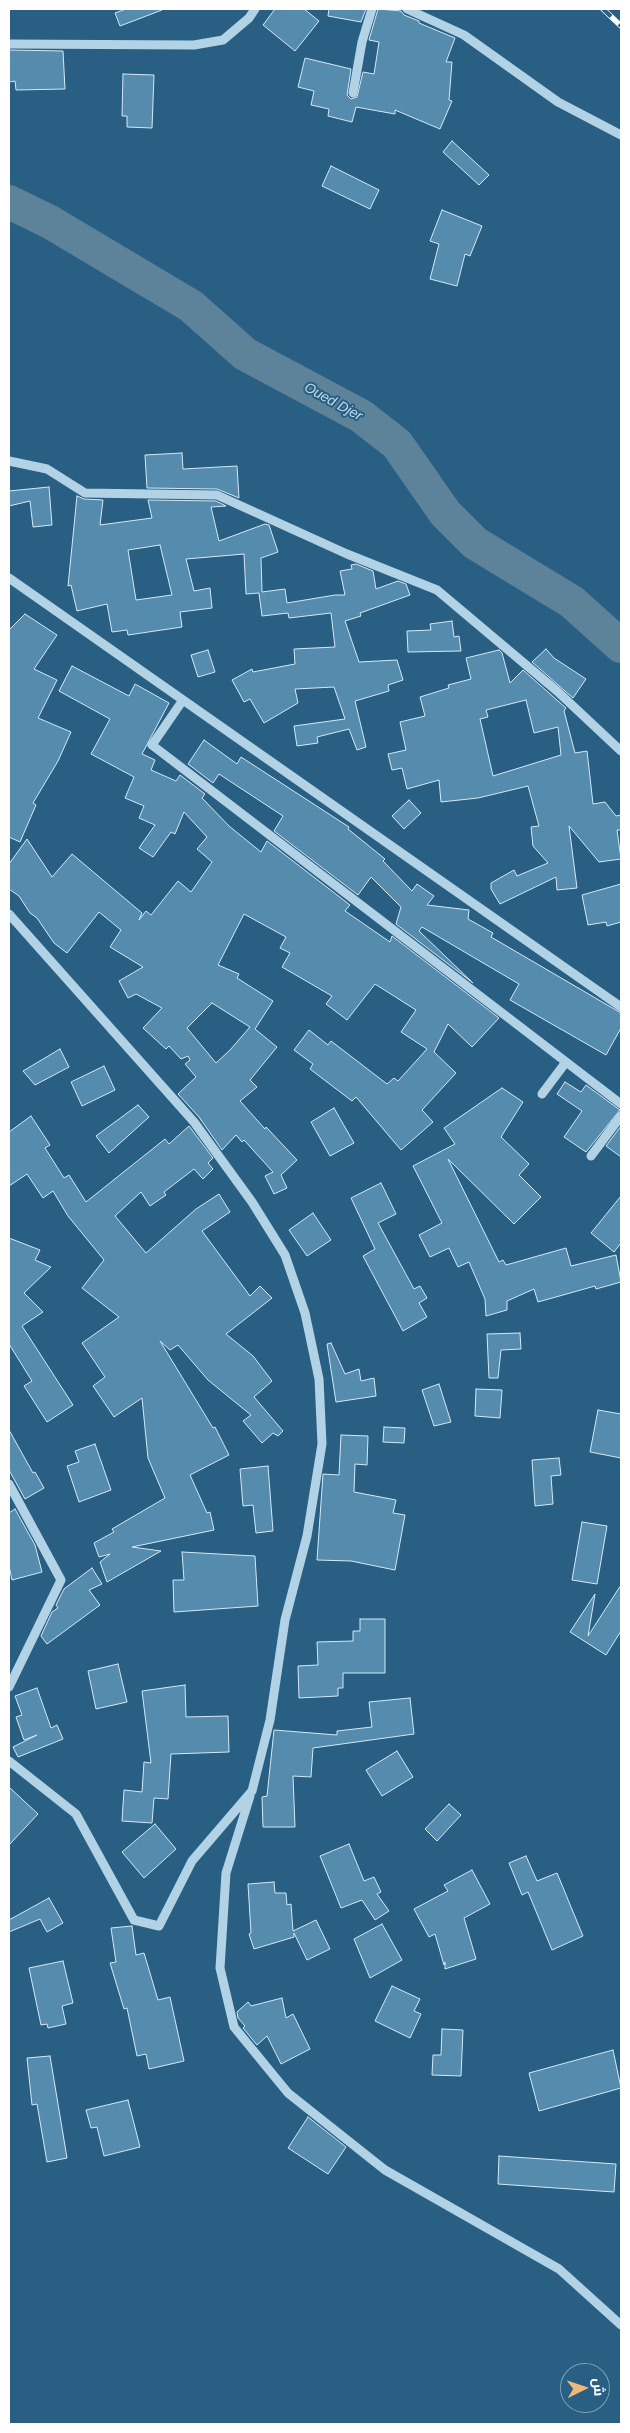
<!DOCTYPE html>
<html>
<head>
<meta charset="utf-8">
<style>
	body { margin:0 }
	#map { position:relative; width:630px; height:2433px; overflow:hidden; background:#295f82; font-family:Arial,Cairo,sans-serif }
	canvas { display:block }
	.frame { position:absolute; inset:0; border:10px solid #fff; pointer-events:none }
	.north { position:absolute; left:560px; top:2363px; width:50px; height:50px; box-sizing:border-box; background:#295f82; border:1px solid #7f9fb4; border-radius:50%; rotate:86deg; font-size:14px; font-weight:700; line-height:20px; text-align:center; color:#fff }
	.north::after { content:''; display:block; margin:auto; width:18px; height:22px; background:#edb879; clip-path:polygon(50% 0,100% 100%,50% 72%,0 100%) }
</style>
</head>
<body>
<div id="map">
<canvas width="630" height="2433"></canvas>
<div class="frame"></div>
<div class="north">ش</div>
</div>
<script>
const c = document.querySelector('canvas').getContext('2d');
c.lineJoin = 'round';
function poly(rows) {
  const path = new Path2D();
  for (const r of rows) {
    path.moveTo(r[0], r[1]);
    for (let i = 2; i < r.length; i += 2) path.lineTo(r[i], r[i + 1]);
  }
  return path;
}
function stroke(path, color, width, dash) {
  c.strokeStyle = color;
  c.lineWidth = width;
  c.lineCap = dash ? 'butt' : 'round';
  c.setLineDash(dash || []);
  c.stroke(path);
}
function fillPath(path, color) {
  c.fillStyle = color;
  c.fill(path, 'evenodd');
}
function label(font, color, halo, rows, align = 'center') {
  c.font = font + ' Arial,sans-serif';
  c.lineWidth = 4;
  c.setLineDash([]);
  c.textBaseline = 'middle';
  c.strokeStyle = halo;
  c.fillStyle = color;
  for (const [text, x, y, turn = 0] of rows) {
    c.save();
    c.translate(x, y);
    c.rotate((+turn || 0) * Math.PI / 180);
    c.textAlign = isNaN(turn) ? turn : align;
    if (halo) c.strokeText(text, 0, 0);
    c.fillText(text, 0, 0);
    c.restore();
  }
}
stroke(poly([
	[9,202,50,222,191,306,245,354,361,416,397,444,445,513,475,543,572,602,621,646]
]), '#5d839a', 34);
const building = poly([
	[126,9,161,9,162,10,120,26,115,13,126,9],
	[275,9,304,9,319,21,295,51,263,25,275,9],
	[329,9,366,9,361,22,328,16,329,9],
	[378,9,401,11,404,15,419,21,419,23,455,38,446,62,452,62,449,100,452,101,440,129,395,110,395,114,356,107,352,122,328,116,329,109,311,105,314,91,298,87,305,58,351,69,347,95,351,99,357,97,363,72,374,74,379,42,369,40,378,9],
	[9,50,63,51,65,89,16,90,15,81,9,82,9,50],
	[123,74,154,75,152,128,127,127,127,116,122,116,123,74],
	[452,141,489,175,479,185,443,152,452,141],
	[331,166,379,190,370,209,322,186,331,166],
	[442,210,482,226,470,256,465,254,457,286,430,279,439,244,430,241,442,210],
	[182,453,183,469,237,466,239,498,217,489,147,488,145,455,182,453],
	[49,487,52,525,33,527,30,501,9,506,9,491,49,487],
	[77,496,84,499,103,500,100,525,152,518,148,500,216,501,226,506,211,507,219,541,265,524,269,525,278,552,261,558,262,592,285,589,287,603,335,595,345,595,340,571,352,569,351,565,356,564,373,571,376,589,398,581,406,584,410,595,360,613,361,616,345,621,359,662,397,660,403,680,388,685,389,691,355,701,366,747,357,750,349,729,317,737,318,743,297,746,294,726,345,719,334,687,295,689,298,703,264,723,250,699,244,702,232,680,252,669,253,672,295,664,294,649,335,647,331,613,289,618,288,613,262,616,259,593,246,594,244,554,186,559,194,591,210,588,212,608,180,612,182,627,128,635,127,630,112,632,107,604,77,611,71,585,68,586,77,496],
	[160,545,172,595,136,600,128,550,160,545],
	[25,614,57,635,34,669,57,680,38,718,71,732,58,761,33,803,36,805,20,842,9,837,9,630,25,614],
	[452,621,454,637,459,636,461,651,408,652,407,631,431,630,430,624,452,621],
	[546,649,554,658,586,679,573,698,532,662,546,649],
	[208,650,215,672,198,677,191,655,208,650],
	[499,650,502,653,510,683,523,670,566,708,564,711,575,753,587,751,593,804,605,802,616,816,621,815,621,830,617,830,621,859,599,862,569,826,577,888,557,890,556,877,500,904,491,889,491,883,514,870,517,876,548,863,533,846,531,827,539,826,528,786,478,798,441,802,439,780,407,789,402,768,392,770,388,754,406,750,400,722,425,716,420,697,449,688,448,685,471,679,466,658,499,650],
	[526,700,534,733,558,727,561,755,493,776,480,719,488,717,486,710,526,700],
	[72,666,129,696,135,684,169,703,142,754,155,760,151,770,176,781,180,775,205,794,202,798,229,826,261,852,267,841,350,905,345,911,390,942,392,936,499,1018,472,1047,448,1024,434,1052,456,1073,422,1110,433,1122,401,1150,356,1097,352,1101,310,1069,313,1064,294,1050,309,1030,328,1045,331,1041,387,1084,394,1078,398,1081,427,1049,401,1032,416,1010,375,984,347,1020,326,1004,332,996,282,967,290,953,280,948,286,937,244,914,218,965,239,974,237,978,273,1001,255,1029,277,1047,250,1080,257,1087,240,1101,265,1129,266,1127,297,1160,281,1175,287,1188,274,1194,265,1176,273,1172,244,1140,242,1142,236,1135,222,1150,199,1117,178,1094,196,1077,185,1064,190,1060,188,1056,181,1059,169,1046,166,1049,143,1028,162,1008,136,994,128,998,119,981,143,967,110,947,121,930,99,912,67,953,54,943,37,918,30,913,19,896,9,889,9,864,27,839,52,877,72,854,142,913,139,920,146,911,151,915,178,881,191,892,212,862,197,849,207,837,184,812,175,834,171,832,153,857,139,848,155,825,139,818,144,806,125,798,134,777,91,754,110,719,59,691,72,666],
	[212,1003,250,1027,230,1050,216,1063,187,1028,212,1003],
	[204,740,237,764,241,757,349,827,348,829,385,859,383,861,412,891,417,884,434,896,427,905,469,910,468,919,493,933,491,937,621,1013,621,1028,606,1055,510,1000,519,984,422,927,419,931,473,983,396,924,401,907,371,877,358,895,274,831,283,816,219,774,213,783,188,764,204,740],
	[409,800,421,813,404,829,392,816,409,800],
	[621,884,621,922,607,926,606,922,588,925,582,895,621,884],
	[60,1049,69,1067,35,1085,23,1071,60,1049],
	[104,1066,115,1090,82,1106,71,1082,104,1066],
	[565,1082,581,1092,586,1085,620,1110,586,1152,564,1137,582,1111,557,1094,565,1082],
	[502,1088,523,1102,501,1137,529,1164,519,1175,541,1197,514,1224,448,1159,499,1262,503,1260,506,1265,566,1248,571,1266,616,1255,621,1282,596,1289,595,1286,538,1302,534,1289,507,1301,507,1310,486,1316,485,1299,469,1262,458,1267,449,1248,430,1257,419,1235,442,1223,413,1166,455,1144,444,1128,502,1088],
	[138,1105,149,1117,109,1153,96,1136,138,1105],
	[334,1108,354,1143,330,1156,311,1122,334,1108],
	[31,1116,50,1145,45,1148,64,1178,69,1175,86,1202,165,1139,169,1144,189,1126,213,1158,208,1163,213,1169,203,1179,194,1169,164,1192,166,1195,150,1206,141,1192,115,1216,146,1253,196,1209,219,1194,230,1212,202,1231,250,1296,260,1286,272,1298,226,1334,253,1356,272,1381,254,1397,283,1431,278,1436,273,1433,262,1443,243,1421,251,1415,208,1380,178,1345,170,1350,160,1341,213,1428,215,1427,229,1455,190,1475,207,1513,210,1512,214,1530,132,1547,161,1551,107,1582,100,1562,110,1554,99,1557,94,1543,114,1532,112,1529,165,1498,148,1458,142,1398,114,1417,93,1386,105,1377,82,1343,119,1317,82,1288,104,1260,68,1216,53,1191,43,1198,27,1174,9,1186,9,1132,31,1116],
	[621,1126,621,1157,606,1146,621,1126],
	[381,1183,396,1214,378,1223,414,1289,420,1286,427,1298,419,1303,427,1317,403,1331,363,1256,375,1249,351,1198,381,1183],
	[621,1196,621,1243,614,1252,591,1233,621,1196],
	[313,1213,331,1240,307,1256,289,1230,313,1213],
	[9,1238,40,1250,35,1260,51,1267,24,1293,43,1312,22,1326,73,1405,47,1422,24,1386,32,1381,9,1344,9,1238],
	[520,1333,521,1349,501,1350,498,1378,489,1378,487,1334,520,1333],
	[331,1343,345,1374,359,1369,361,1381,374,1378,376,1396,336,1402,327,1344,331,1343],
	[439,1384,451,1422,434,1426,422,1390,439,1384],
	[476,1389,502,1390,500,1418,475,1416,476,1389],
	[598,1410,621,1414,621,1458,590,1452,598,1410],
	[384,1427,405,1428,404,1443,383,1442,384,1427],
	[9,1430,33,1473,35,1472,44,1488,25,1499,9,1470,9,1430],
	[341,1435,368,1436,367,1465,355,1464,354,1492,396,1500,393,1513,405,1515,395,1570,351,1561,317,1560,323,1474,339,1475,341,1435],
	[95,1444,111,1490,79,1502,67,1466,79,1462,75,1451,95,1444],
	[559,1458,561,1475,551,1476,553,1504,535,1506,532,1460,559,1458],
	[268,1466,273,1531,256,1533,253,1505,243,1506,240,1469,268,1466],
	[15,1509,35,1545,42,1572,12,1580,9,1566,9,1513,15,1509],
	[582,1522,607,1526,597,1584,572,1580,582,1522],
	[182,1552,255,1556,258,1606,174,1612,173,1580,184,1580,182,1552],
	[92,1568,102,1584,89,1590,100,1605,47,1644,41,1636,52,1612,58,1608,56,1605,64,1589,92,1568],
	[621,1585,621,1631,606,1655,570,1632,595,1594,588,1636,621,1585],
	[360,1619,385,1619,385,1673,343,1673,343,1688,338,1688,338,1696,299,1698,298,1666,318,1665,317,1642,353,1641,353,1631,360,1631,360,1619],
	[118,1664,127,1702,96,1709,88,1671,118,1664],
	[185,1685,186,1717,228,1716,229,1752,171,1754,168,1799,154,1798,152,1823,122,1821,124,1790,142,1792,144,1762,151,1763,142,1691,185,1685],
	[37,1688,51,1728,57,1725,63,1739,18,1757,13,1747,37,1735,24,1740,16,1717,22,1715,15,1696,37,1688],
	[410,1698,414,1734,313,1748,311,1777,293,1776,295,1827,263,1827,262,1797,267,1796,274,1730,337,1735,337,1731,372,1727,369,1702,410,1698],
	[397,1751,413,1777,382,1796,366,1770,397,1751],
	[9,1787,38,1814,9,1845,9,1787],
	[449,1804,461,1815,437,1841,425,1829,449,1804],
	[155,1824,176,1849,144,1878,122,1852,155,1824],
	[349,1844,364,1881,374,1877,381,1892,377,1894,389,1911,375,1920,362,1900,341,1908,320,1856,349,1844],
	[526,1856,537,1881,557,1873,583,1936,552,1950,528,1892,522,1895,509,1863,526,1856],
	[472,1870,490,1904,464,1918,476,1959,445,1969,445,1962,444,1965,435,1934,429,1937,414,1909,448,1891,444,1885,472,1870],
	[274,1882,275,1893,286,1893,287,1905,291,1904,293,1931,316,1920,330,1949,307,1960,294,1933,294,1937,254,1949,249,1934,251,1933,248,1884,274,1882],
	[49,1898,63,1923,47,1932,40,1919,9,1932,9,1920,49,1898],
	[382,1924,402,1960,370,1978,354,1939,382,1924],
	[132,1926,136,1955,144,1953,158,2000,170,1997,184,2061,149,2069,146,2054,137,2056,127,2008,124,2009,110,1963,116,1962,111,1928,132,1926],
	[63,1961,73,2003,62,2006,66,2024,48,2028,47,2024,41,2025,29,1968,63,1961],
	[392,1986,420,1999,414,2011,421,2014,410,2038,375,2021,392,1986],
	[282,1998,286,2018,293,2014,310,2049,281,2064,267,2036,257,2045,243,2028,245,2026,238,2018,237,2012,248,2002,251,2006,282,1998],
	[442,2029,463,2030,461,2076,432,2075,433,2055,441,2055,442,2029],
	[613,2050,621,2088,539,2111,529,2073,613,2050],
	[50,2056,67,2158,47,2162,37,2104,32,2105,27,2058,50,2056],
	[128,2100,140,2147,104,2156,97,2127,91,2128,86,2110,128,2100],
	[308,2117,346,2147,328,2174,288,2148,308,2117],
	[499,2156,616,2164,614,2192,498,2184,499,2156]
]);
fillPath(building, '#558bac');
stroke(building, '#d5e9f5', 1);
stroke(poly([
	[407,9,464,35,558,102,621,135],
	[9,44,194,45,223,40,249,18,255,9],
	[353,93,362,42,372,9],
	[9,461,47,469,85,493,217,495,347,554,437,590,557,691,621,751],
	[9,578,621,1007],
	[183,700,152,745,621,1104],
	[9,914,194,1122,252,1202,285,1255,305,1313,319,1379,322,1444,307,1536,285,1620,270,1720,252,1791,192,1861,159,1926,134,1920,76,1814,9,1761],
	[542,1094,566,1062],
	[591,1156,621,1116],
	[9,1484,61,1580,9,1687],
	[250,1796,226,1873,220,1968,234,2027,288,2093,385,2170,559,2269,621,2325]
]), '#b2d2e6', 9);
const rail = poly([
	[603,9,621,26]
]);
stroke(rail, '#fff', 5.5);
stroke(rail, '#295f82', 4, [11]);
label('italic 14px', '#bddcee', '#295f82', [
	["Oued Djer",333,402,29]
]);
</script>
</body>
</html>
